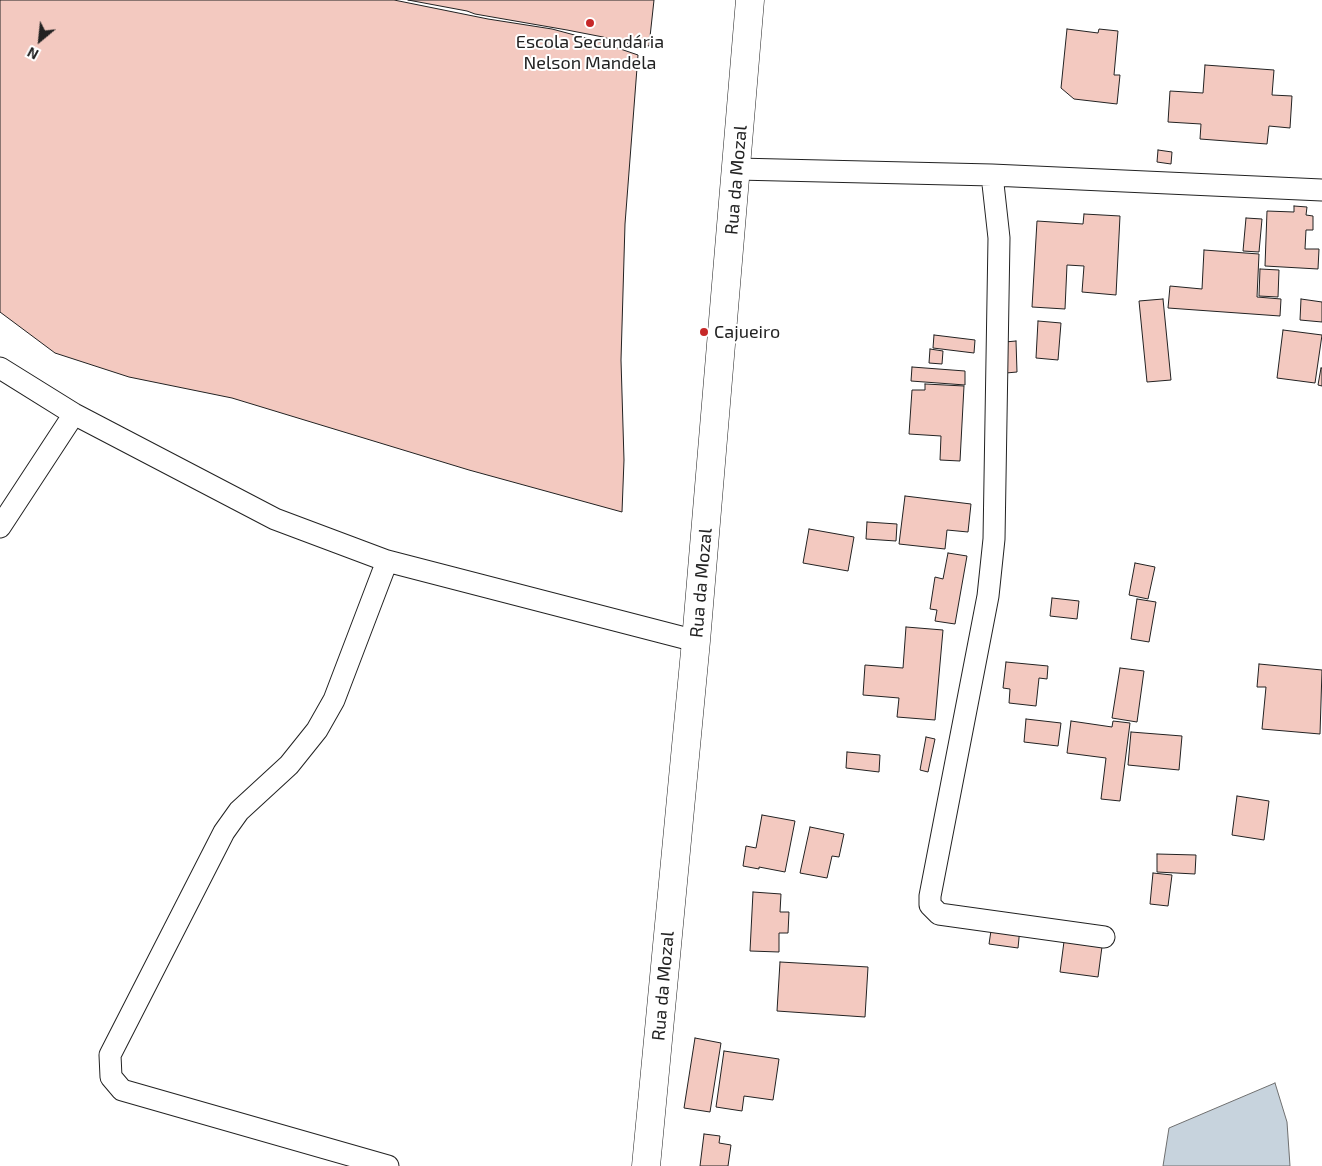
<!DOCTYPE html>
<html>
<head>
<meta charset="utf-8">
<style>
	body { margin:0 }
	#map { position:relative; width:1322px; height:1166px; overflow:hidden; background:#fff; font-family:"Exo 2",sans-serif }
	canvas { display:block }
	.north { position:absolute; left:15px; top:15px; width:50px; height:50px; -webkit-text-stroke:4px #fff; paint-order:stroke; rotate:208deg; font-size:14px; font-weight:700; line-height:20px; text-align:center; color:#222 }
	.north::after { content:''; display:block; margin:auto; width:18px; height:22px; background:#222; clip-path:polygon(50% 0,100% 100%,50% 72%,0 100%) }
</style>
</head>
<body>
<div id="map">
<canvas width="1322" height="1166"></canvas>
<div class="north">N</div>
</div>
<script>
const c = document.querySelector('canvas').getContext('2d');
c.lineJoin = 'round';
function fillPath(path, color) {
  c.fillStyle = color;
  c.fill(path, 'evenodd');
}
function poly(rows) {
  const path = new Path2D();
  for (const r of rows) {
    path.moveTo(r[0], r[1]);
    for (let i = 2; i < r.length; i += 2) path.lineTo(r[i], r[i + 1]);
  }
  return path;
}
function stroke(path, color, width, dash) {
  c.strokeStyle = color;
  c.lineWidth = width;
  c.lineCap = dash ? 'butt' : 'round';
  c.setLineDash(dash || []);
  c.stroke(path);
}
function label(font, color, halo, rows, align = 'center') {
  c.font = font + ' "Exo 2",sans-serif';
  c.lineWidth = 4;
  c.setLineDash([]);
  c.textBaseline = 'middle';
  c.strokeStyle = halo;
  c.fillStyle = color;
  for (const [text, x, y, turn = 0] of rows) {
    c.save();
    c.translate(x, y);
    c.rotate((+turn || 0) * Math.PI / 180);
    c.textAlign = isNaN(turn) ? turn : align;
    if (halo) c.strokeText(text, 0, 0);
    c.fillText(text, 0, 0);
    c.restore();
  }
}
const water = poly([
	[1275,1083,1287,1122,1290,1166,1163,1166,1169,1128,1275,1083]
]);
fillPath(water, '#c7d3dd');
stroke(water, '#6f6f6f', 1);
const building = poly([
	[0,0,394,0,488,19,552,29,597,41,638,55,625,224,621,360,624,460,622,512,469,470,232,398,129,377,55,353,0,312,0,0],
	[408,0,654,0,649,46,622,43,603,37,567,30,475,14,467,11,408,0],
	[1067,29,1098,33,1099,29,1118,31,1114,75,1120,75,1117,104,1074,99,1061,88,1067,29],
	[1205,65,1274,70,1272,95,1292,96,1290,128,1269,126,1267,144,1200,139,1201,124,1168,122,1170,91,1203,93,1205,65],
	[1158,150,1172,152,1171,164,1157,162,1158,150],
	[1294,206,1307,207,1306,215,1313,216,1313,230,1306,230,1305,249,1319,249,1318,269,1265,266,1267,211,1294,212,1294,206],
	[1084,214,1120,216,1116,295,1082,292,1084,266,1067,265,1065,309,1032,307,1037,221,1083,224,1084,214],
	[1246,218,1262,219,1259,252,1243,251,1246,218],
	[1204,250,1259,254,1257,297,1281,299,1280,316,1168,308,1170,286,1202,289,1204,250],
	[1260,269,1279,270,1278,297,1259,296,1260,269],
	[1163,299,1171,380,1147,382,1139,301,1163,299],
	[1301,299,1322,302,1322,322,1300,320,1301,299],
	[1038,321,1061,323,1058,360,1036,358,1038,321],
	[1283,330,1322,335,1315,383,1277,378,1283,330],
	[934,335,975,340,974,353,933,348,934,335],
	[1016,341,1017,372,1006,373,1005,342,1016,341],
	[930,349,943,351,942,364,929,363,930,349],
	[912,367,965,371,965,385,911,381,912,367],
	[1321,368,1322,368,1322,386,1318,385,1321,368],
	[925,384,964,386,960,461,940,460,941,436,909,434,912,390,925,390,925,384],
	[905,496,971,504,968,532,947,530,945,549,899,544,905,496],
	[867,522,897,524,896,541,866,539,867,522],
	[809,529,854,537,848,571,803,563,809,529],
	[948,553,967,556,955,624,935,621,937,610,930,609,935,577,943,579,948,553],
	[1135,563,1155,567,1148,599,1129,595,1135,563],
	[1052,598,1079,601,1077,619,1050,616,1052,598],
	[1137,599,1156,602,1149,642,1131,639,1137,599],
	[906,627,943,630,935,720,897,717,899,698,863,695,865,665,903,668,906,627],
	[1006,662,1048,666,1047,679,1039,678,1036,706,1009,703,1010,689,1003,688,1006,662],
	[1259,664,1322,670,1320,734,1262,729,1266,687,1257,687,1259,664],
	[1120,668,1144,671,1137,722,1112,718,1120,668],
	[1026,719,1061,723,1058,746,1024,742,1026,719],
	[1071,721,1112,727,1113,721,1130,723,1120,801,1101,799,1106,758,1067,753,1071,721],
	[1131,732,1182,736,1179,770,1128,765,1131,732],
	[926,737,935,739,928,772,920,770,926,737],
	[847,752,880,755,879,772,846,768,847,752],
	[1237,796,1269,801,1264,840,1232,835,1237,796],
	[762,815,795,821,785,872,759,867,759,869,743,866,746,846,756,848,762,815],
	[810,827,844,834,839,857,832,856,827,878,800,873,810,827],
	[1157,854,1196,855,1195,874,1157,872,1157,854],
	[1153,873,1172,875,1168,906,1150,904,1153,873],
	[753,892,781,894,780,912,789,912,788,933,779,933,779,952,750,951,753,892],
	[992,924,1020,928,1018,948,989,944,992,924],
	[1065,934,1103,939,1098,977,1060,972,1065,934],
	[780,962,868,967,865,1017,777,1011,780,962],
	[695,1038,721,1043,710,1112,684,1108,695,1038],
	[724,1051,779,1059,773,1100,744,1096,742,1111,716,1107,724,1051],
	[704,1134,720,1136,719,1143,731,1145,728,1166,700,1166,704,1134]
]);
fillPath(building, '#f3c9c0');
stroke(building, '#222', 1);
const minor = poly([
	[737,169,992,175,1322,190],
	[992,175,999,238,994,539,988,596,930,896,930,905,939,914,1104,937],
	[0,368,74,414,275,519,387,561,696,641],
	[0,527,74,414],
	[387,561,334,700,317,730,289,765,239,811,224,832,110,1055,111,1077,122,1090,388,1166]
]);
const secondary = poly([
	[646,1166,696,641,750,0]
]);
stroke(minor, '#222', 23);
stroke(secondary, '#222', 29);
stroke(minor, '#fff', 21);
stroke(secondary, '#fff', 28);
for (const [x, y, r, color] of [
	[590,23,5,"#c62828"],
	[704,332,5,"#c62828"]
]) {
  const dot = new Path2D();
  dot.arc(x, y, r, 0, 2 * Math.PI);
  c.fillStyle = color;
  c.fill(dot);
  stroke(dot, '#fff', 2);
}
label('18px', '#222', '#fff', [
	["Escola Secundária",590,42],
	["Nelson Mandela",590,63],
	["Cajueiro",714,332,"left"]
]);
label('18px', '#222', '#fff', [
	["Rua da Mozal",736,180,-85],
	["Rua da Mozal",701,583,-85],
	["Rua da Mozal",663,986,-85]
]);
</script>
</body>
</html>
